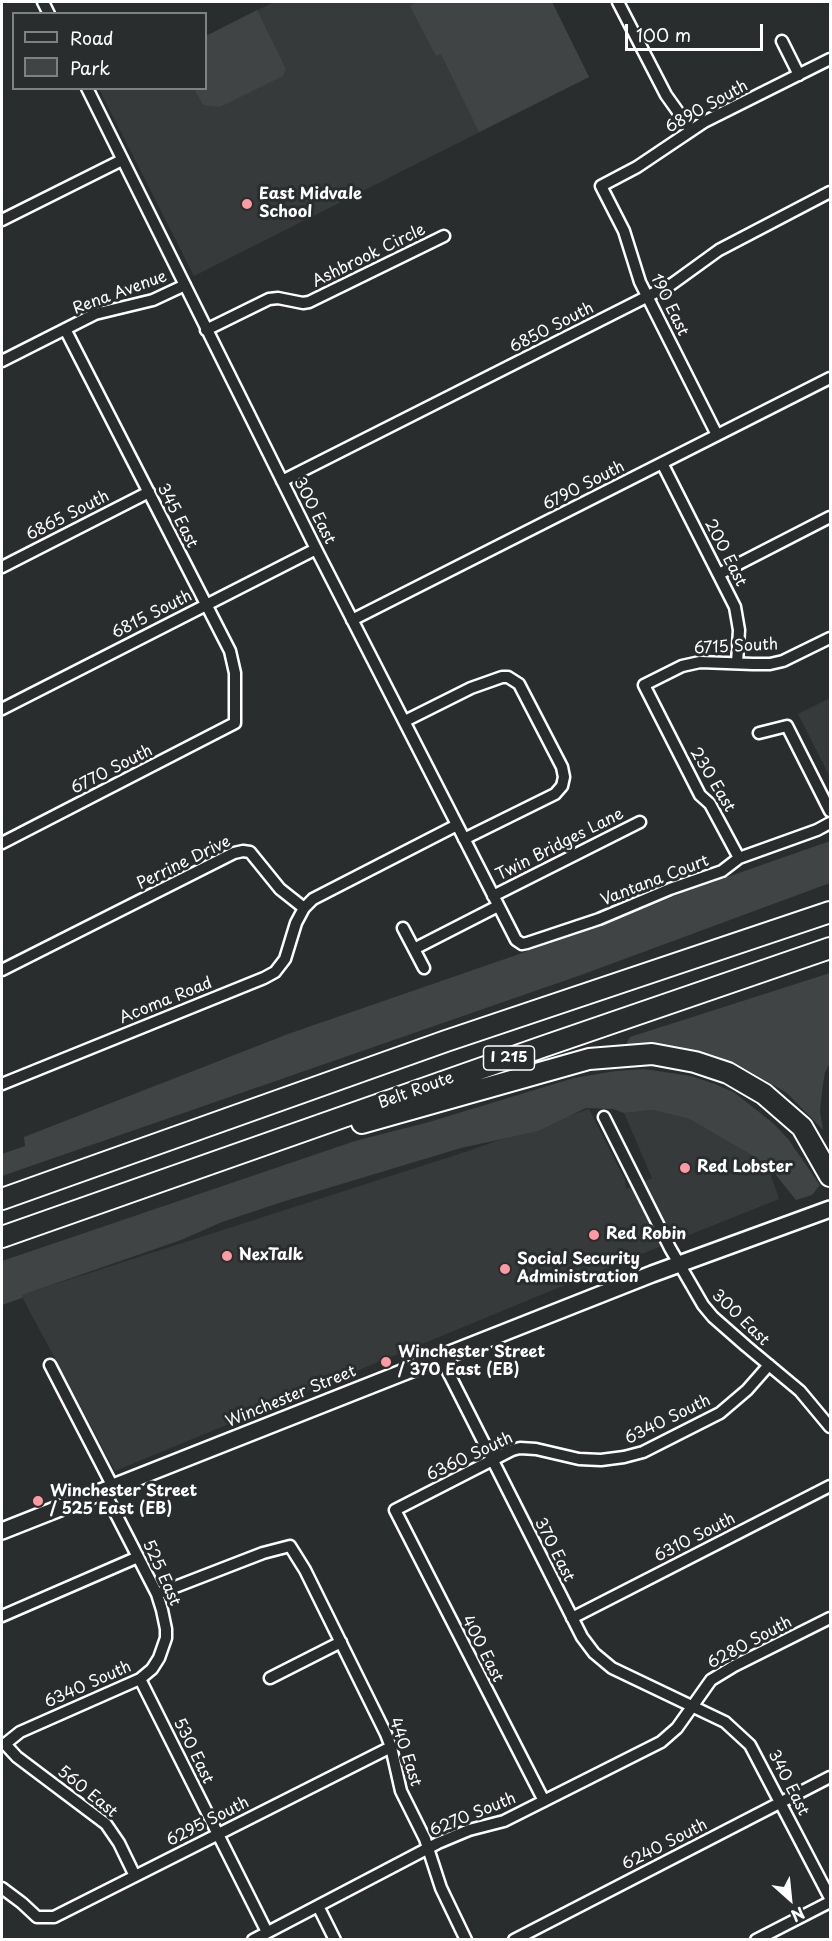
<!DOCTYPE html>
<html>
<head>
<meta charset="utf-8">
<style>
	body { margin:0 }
	#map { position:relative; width:832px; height:1941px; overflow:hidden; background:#2a2d2e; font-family:"Playpen Sans",sans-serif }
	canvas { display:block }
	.frame { position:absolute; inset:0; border:3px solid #fff; pointer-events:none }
	.legend { position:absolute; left:12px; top:12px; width:195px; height:78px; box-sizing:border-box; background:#2a2d2e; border:2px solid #7f8182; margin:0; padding:8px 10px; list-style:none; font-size:18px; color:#fff }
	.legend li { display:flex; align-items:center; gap:12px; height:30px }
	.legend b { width:30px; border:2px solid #7f8182 }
	.north { position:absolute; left:760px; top:1869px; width:60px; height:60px; -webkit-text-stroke:4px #2a2d2e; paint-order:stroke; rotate:153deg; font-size:16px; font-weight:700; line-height:24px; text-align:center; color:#fff }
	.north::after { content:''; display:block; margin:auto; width:21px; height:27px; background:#fff; clip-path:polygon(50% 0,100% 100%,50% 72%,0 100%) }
	.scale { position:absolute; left:625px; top:24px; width:138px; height:27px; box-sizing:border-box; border:3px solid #fff; border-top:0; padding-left:8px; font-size:18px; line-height:21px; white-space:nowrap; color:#fff; -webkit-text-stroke:4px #2a2d2e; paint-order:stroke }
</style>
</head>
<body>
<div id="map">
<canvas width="832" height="1941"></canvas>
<div class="frame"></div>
<ul class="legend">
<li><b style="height:8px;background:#2a2d2e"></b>Road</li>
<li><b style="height:16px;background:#414445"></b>Park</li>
</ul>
<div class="north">N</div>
<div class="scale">100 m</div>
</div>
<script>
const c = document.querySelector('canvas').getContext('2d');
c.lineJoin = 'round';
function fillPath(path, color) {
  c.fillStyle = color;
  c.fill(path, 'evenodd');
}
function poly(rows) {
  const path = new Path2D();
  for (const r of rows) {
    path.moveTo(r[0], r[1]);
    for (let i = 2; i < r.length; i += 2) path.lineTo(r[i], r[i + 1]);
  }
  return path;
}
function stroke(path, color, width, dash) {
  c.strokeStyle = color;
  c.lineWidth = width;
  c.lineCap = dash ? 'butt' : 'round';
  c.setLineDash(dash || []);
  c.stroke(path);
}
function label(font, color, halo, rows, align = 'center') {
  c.font = font + ' "Playpen Sans",sans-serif';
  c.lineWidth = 6;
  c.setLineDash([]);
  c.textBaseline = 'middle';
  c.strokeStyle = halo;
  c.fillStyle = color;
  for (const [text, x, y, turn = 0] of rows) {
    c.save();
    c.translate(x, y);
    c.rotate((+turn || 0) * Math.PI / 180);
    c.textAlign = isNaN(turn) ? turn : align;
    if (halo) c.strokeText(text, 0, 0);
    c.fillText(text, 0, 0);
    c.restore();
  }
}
fillPath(poly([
	[274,2,552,2,589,77,194,276,99,89,206,88,206,36],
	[830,698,830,777,798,714],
	[589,1109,625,1180,626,1189,652,1178,624,1113,653,1110,689,1119,767,1164,779,1199,589,1275,115,1471,21,1295,459,1154]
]), '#373a3b');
fillPath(poly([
	[414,2,552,2,589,77,479,132,441,54,436,56,410,6,415,3],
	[257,10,286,69,283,76,220,107,203,105,194,89,206,88,206,36],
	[830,841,830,883,581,975,2,1176,2,1154,25,1146,24,1137,288,1034,606,924,682,893],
	[830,973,830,1063,825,1072,822,1091,820,1111,823,1130,787,1093,744,1068,714,1055,682,1049,623,1049,630,1037],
	[644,1069,691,1076,715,1084,735,1093,774,1124,788,1139,820,1185,812,1195,796,1200,767,1164,689,1119,653,1110,624,1113,613,1109,586,1108,538,1131,461,1148,285,1201,222,1222,181,1240,22,1295,22,1298,2,1305,2,1261,355,1141,429,1122,574,1078,616,1071]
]), '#414445');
const street = poly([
	[43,2,49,14],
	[618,2,666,95,691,130],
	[782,41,799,75],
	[87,88,316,549,516,940,522,944,527,943,599,919,670,889,722,871,739,858,817,830,830,823],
	[2,220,122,160],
	[206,330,269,299,278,298,303,303,309,302,444,236],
	[2,361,95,314,153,300,185,285],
	[717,435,640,282,624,231,601,186,637,167,704,122,830,59],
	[662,463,735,607,739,630,737,663],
	[282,481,672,284,719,250,830,192],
	[2,567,149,492],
	[719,574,830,517],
	[352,620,830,378],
	[2,709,316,549],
	[405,721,471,688,502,677,508,677,519,684,562,767,564,777,562,786,555,794,464,839],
	[759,733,787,726,830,811],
	[2,843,235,723,235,673,230,651,65,329],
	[739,858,710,804,700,795,644,685,682,666,700,662,753,664,770,664,783,661,830,638],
	[493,896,640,822],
	[403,928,424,968],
	[414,949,498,906],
	[2,970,234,853,243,851,250,852,280,889,304,908],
	[2,1084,264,978,275,972,285,959,296,923,304,908,313,899,457,825],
	[604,1117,670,1248,703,1305,713,1317,746,1346,800,1391,830,1427],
	[441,1358,582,1637,594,1653,612,1668,725,1722,750,1745,830,1898],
	[50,1365,113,1487],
	[104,1491,157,1594,162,1610,166,1629,166,1638,159,1658,152,1669,140,1679,20,1732,5,1744,17,1757,106,1824,119,1843,135,1876],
	[157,1594,263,1553,290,1546,305,1570,386,1734,391,1747,401,1791,425,1839,441,1888,466,1940],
	[2,1616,138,1557],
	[572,1618,830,1486],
	[270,1678,341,1642],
	[140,1679,267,1932],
	[544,1801,395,1510,512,1450,520,1448,536,1449,579,1459,601,1460,624,1457,643,1452,720,1413,747,1390,769,1365],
	[2,1888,22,1903,37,1917,54,1917,391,1747],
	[318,1906,335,1940],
	[253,1940,438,1843,469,1830,504,1821,661,1742,677,1728,711,1680,734,1666,830,1618],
	[514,1940,830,1777],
	[756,1940,830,1902]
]);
const secondary = poly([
	[2,1531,652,1274,830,1209]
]);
const highway = poly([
	[362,1123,589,1059,652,1054,695,1062,728,1073,764,1094,802,1127,830,1176],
	[2,1199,446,1041,830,912],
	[2,1237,542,1047,830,948]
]);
stroke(street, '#fff', 15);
stroke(secondary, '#fff', 20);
stroke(highway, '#fff', 24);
stroke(street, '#2a2d2e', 10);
stroke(secondary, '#2a2d2e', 15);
stroke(highway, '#2a2d2e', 20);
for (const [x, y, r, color] of [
	[247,204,6,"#ff9aa2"],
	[685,1168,6,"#ff9aa2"],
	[594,1235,6,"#ff9aa2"],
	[227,1256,6,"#ff9aa2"],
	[505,1269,6,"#ff9aa2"],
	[386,1362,6,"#ff9aa2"],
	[38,1501,6,"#ff9aa2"]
]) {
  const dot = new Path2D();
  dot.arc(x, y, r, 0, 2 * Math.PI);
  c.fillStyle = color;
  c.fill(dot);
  stroke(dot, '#2a2d2e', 2);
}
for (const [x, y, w] of [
	[509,1058,51]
]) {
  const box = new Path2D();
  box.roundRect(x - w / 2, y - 12, w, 24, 4.5);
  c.fillStyle = '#2a2d2e';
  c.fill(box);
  stroke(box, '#fff', 1.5);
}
label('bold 15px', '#fff', null, [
	["I 215",509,1058]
]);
label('16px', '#fff', '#2a2d2e', [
	["6890 South",707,107,-29],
	["Ashbrook Circle",369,256,-26],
	["Rena Avenue",120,293,-20],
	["190 East",669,305,64],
	["6850 South",552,328,-27],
	["6790 South",584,486,-27],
	["300 East",314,511,63],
	["6865 South",68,516,-27],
	["345 East",177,516,63],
	["200 East",725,553,63],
	["6815 South",152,615,-27],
	["6715 South",736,647,-3],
	["6770 South",112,770,-27],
	["230 East",712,780,59],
	["Twin Bridges Lane",560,845,-27],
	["Perrine Drive",184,863,-26],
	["Vantana Court",655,881,-21],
	["Acoma Road",166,1001,-22],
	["Belt Route",416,1091,-20],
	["300 East",740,1318,44],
	["Winchester Street",291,1397,-22],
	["6340 South",668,1420,-26],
	["6360 South",470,1457,-25],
	["6310 South",695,1538,-27],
	["370 East",554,1550,63],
	["525 East",161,1573,66],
	["6280 South",750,1643,-28],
	["400 East",482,1649,63],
	["6340 South",88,1685,-24],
	["530 East",193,1751,64],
	["440 East",405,1752,72],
	["340 East",788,1783,63],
	["560 East",87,1792,39],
	["6270 South",473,1815,-22],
	["6295 South",208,1822,-27],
	["6240 South",665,1845,-27]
]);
label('bold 16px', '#fff', '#2a2d2e', [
	["East Midvale",259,195],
	["School",259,213],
	["Red Lobster",697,1168],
	["Red Robin",606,1235],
	["NexTalk",239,1256],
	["Social Security",517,1260],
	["Administration",517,1278],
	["Winchester Street",398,1353],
	["/ 370 East (EB)",398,1371],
	["Winchester Street",50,1492],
	["/ 525 East (EB)",50,1510]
], 'left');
</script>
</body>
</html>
